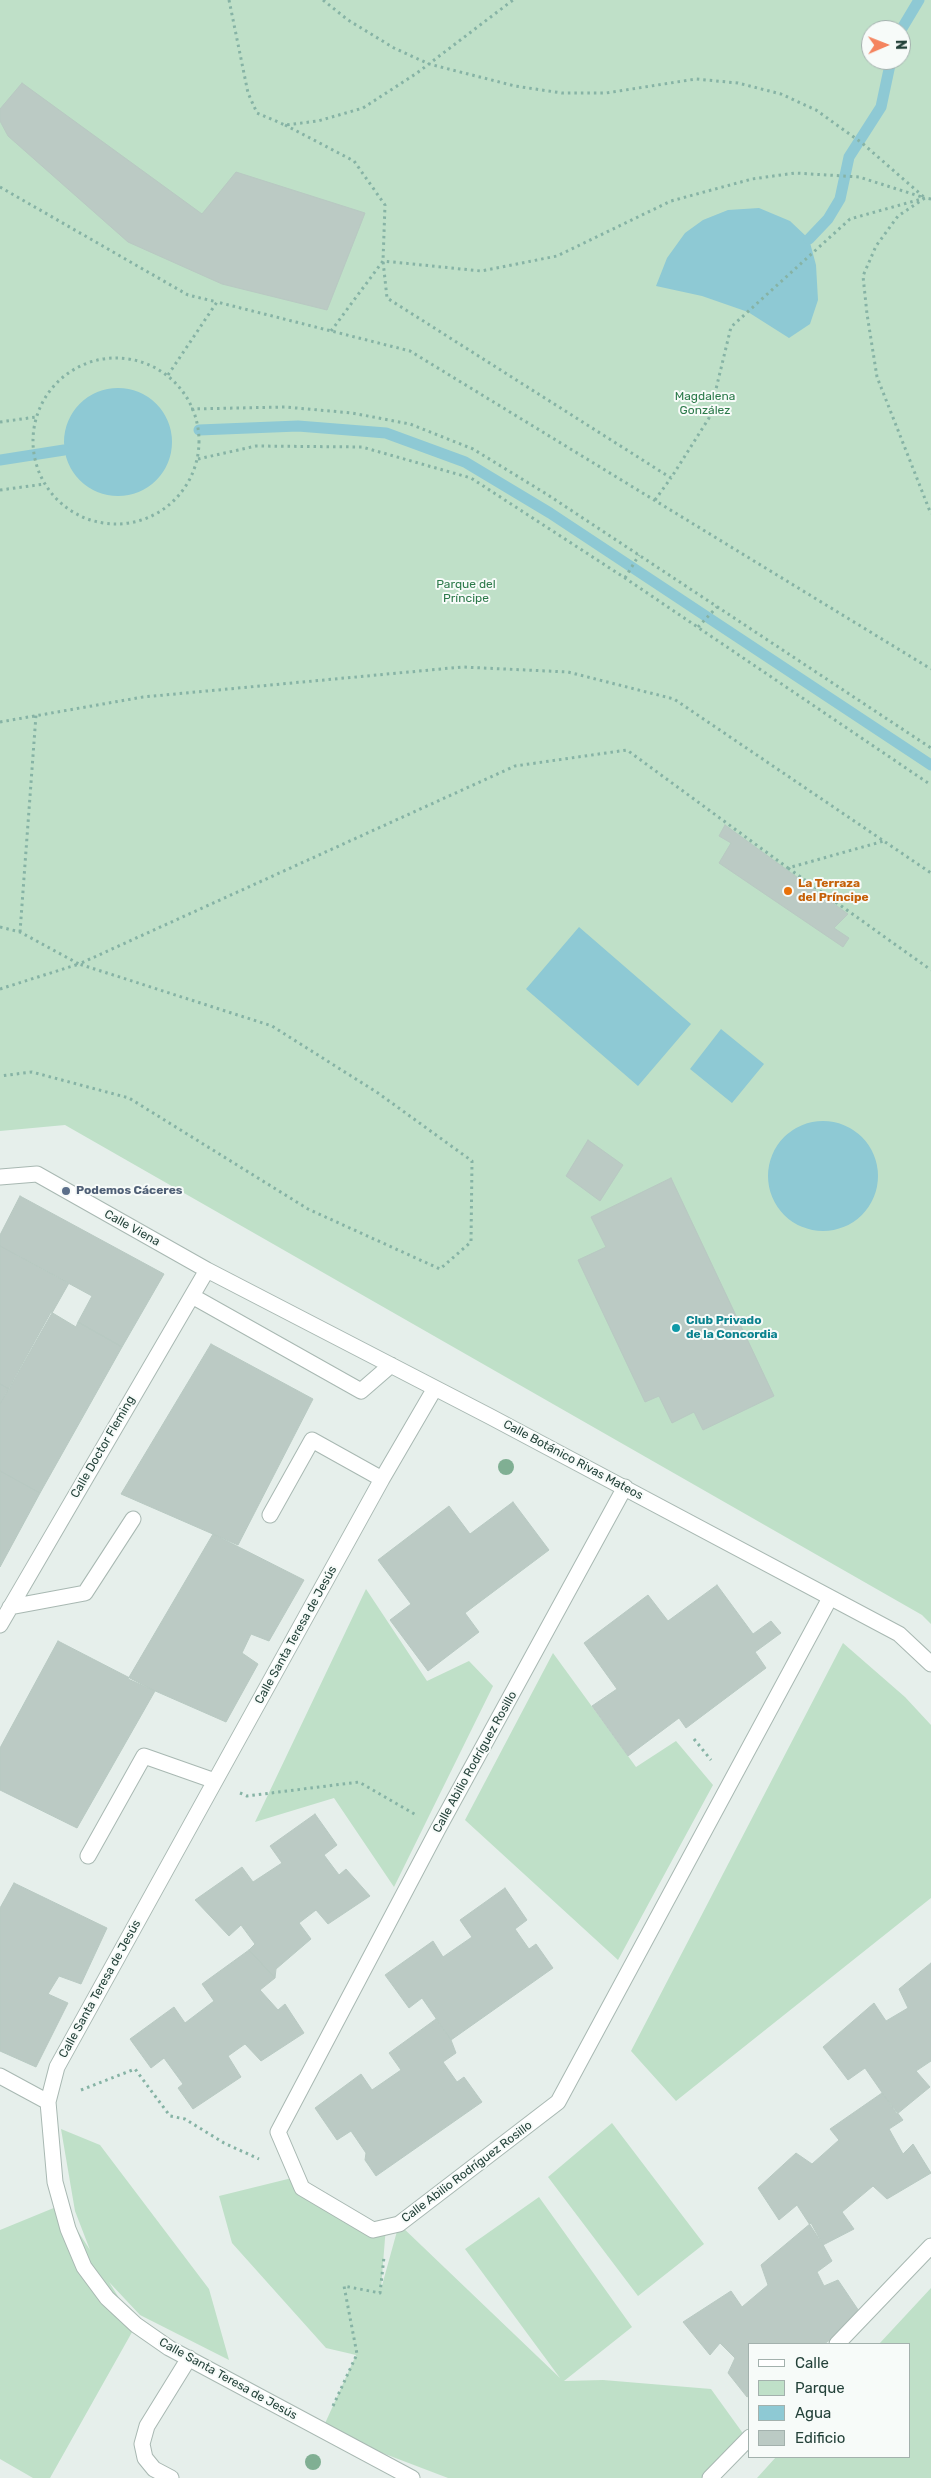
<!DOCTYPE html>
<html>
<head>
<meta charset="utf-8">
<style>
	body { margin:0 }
	#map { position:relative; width:931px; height:2478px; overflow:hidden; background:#e6efeb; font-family:Rubik,sans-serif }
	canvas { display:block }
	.legend { position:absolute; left:748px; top:2343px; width:162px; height:115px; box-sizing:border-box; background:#f7fbf9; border:1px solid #a3b1ad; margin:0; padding:6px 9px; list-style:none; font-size:15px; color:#24423a }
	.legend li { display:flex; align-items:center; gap:10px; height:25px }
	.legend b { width:25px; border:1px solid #a3b1ad }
	.north { position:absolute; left:861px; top:20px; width:50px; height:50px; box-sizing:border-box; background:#f7fbf9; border:1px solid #a3b1ad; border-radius:50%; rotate:89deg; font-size:14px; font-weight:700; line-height:20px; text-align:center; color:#24423a }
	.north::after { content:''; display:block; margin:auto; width:18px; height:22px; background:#f4845f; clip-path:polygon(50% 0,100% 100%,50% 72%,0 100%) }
</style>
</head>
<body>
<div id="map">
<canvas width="931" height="2478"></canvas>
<ul class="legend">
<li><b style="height:6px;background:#fff"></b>Calle</li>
<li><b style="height:14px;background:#bfe0c8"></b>Parque</li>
<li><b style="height:14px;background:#8ec9d4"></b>Agua</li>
<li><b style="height:14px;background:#bbcac4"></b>Edificio</li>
</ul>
<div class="north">N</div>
</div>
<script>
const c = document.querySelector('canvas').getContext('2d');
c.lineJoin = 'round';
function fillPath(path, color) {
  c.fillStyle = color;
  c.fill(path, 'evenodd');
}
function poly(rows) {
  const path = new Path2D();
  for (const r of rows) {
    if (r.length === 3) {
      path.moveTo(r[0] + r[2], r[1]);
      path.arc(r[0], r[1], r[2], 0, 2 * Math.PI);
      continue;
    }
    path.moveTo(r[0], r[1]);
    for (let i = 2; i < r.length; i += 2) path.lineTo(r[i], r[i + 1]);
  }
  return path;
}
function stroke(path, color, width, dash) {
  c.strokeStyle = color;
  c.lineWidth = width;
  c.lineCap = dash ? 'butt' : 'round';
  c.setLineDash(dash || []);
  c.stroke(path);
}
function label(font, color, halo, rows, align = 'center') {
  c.font = font + ' Rubik,sans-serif';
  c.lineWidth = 4;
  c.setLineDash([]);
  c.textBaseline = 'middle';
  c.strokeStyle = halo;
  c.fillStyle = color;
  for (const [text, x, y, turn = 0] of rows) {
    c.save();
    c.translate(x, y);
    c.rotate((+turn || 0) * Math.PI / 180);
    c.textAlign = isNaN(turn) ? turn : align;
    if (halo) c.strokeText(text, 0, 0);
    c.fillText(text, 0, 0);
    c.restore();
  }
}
fillPath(poly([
	[0,0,931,0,931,1624,922,1615,65,1125,0,1131],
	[871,30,901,30,901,60,871,60],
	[366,1589,427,1681,469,1661,493,1686,394,1887,334,1798,255,1822],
	[843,1643,905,1697,931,1725,931,1898,676,2101,631,2051],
	[553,1653,636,1767,676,1741,713,1785,618,1960,465,1820],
	[612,2123,704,2244,638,2296,548,2177],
	[61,2129,100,2145,209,2289,229,2360,140,2315,109,2282,136,2325,50,2478,33,2478,0,2459,0,2230,61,2205,90,2250,75,2211],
	[296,2177,373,2229,386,2226,381,2289,399,2224,560,2378,465,2249,539,2197,632,2327,564,2381,603,2380,711,2389,747,2439,710,2478,448,2478,322,2430,356,2355,326,2348,232,2243,219,2196],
	[931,2288,931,2478,757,2478,776,2457,910,2457,910,2344,879,2344]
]), '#bfe0c8');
fillPath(poly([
	[759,208,790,221,809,239,816,265,818,300,810,324,789,338,748,312,702,296,656,286,667,258,685,233,703,220,728,210],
	[118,442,54],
	[579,927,691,1024,638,1086,526,989],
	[721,1029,764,1064,732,1103,690,1069],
	[823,1176,55]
]), '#8ec9d4');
stroke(poly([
	[901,30,919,0],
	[809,239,828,219,840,199,849,157,881,107,891,60],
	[199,430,298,426,386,433,465,462,550,513,931,765],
	[0,460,64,450]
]), '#8ec9d4', 11);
const building = poly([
	[22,83,202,214,236,172,365,213,327,310,222,284,128,242,8,136,0,121,0,109,22,83],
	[725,825,848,914,834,928,849,938,843,947,719,863,731,843,719,836,725,825],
	[588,1140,623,1165,600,1201,566,1176,588,1140],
	[671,1178,774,1396,703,1430,694,1412,672,1423,659,1396,645,1402,578,1260,606,1247,591,1217,671,1178],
	[20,1196,164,1274,122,1347,78,1322,92,1296,0,1246,0,1235,20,1196],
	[0,1246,69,1283,9,1389,0,1384,0,1246],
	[51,1312,76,1327,78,1322,122,1347,40,1493,0,1471,0,1404,51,1312],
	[211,1344,313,1399,238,1545,121,1494,211,1344],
	[0,1384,9,1389,0,1404,0,1384],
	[0,1471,40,1493,0,1567,0,1471],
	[513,1502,549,1550,465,1613,479,1632,428,1671,390,1620,411,1604,378,1560,449,1506,470,1534,513,1502],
	[213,1534,304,1580,269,1641,251,1634,242,1653,258,1664,226,1722,128,1679,213,1534],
	[717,1585,753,1634,771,1621,781,1633,755,1652,766,1668,686,1728,679,1718,628,1756,592,1706,617,1689,584,1643,648,1595,668,1621,717,1585],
	[58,1641,155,1691,77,1828,0,1790,0,1748,58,1641],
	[315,1814,337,1845,324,1855,339,1875,346,1869,370,1896,328,1924,316,1910,299,1923,311,1939,276,1969,275,1978,249,1950,255,1944,241,1925,229,1936,195,1900,242,1867,253,1882,282,1863,270,1846,315,1814],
	[14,1883,107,1928,81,1984,59,1976,48,1994,68,2003,36,2067,0,2051,0,1908,14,1883],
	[505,1888,527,1920,515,1929,529,1949,536,1944,553,1968,451,2040,422,1998,409,2008,385,1975,433,1941,443,1957,472,1937,460,1920,505,1888],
	[249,1950,275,1978,260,1990,278,2010,285,2004,304,2033,261,2061,245,2044,228,2056,241,2077,193,2109,178,2088,183,2084,164,2058,151,2068,130,2039,174,2007,185,2023,214,2001,202,1984,249,1950],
	[931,1963,931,2061,916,2071,930,2087,897,2114,865,2068,848,2080,823,2047,874,2003,886,2021,908,2008,899,1989,931,1963],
	[436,2019,451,2040,456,2053,443,2062,457,2082,464,2077,482,2102,376,2176,365,2160,366,2153,351,2131,337,2140,315,2108,361,2074,372,2090,401,2070,389,2053,436,2019],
	[882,2093,903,2120,889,2129,903,2154,913,2144,931,2173,887,2199,873,2186,842,2212,854,2229,823,2245,797,2205,779,2220,758,2188,796,2153,812,2164,839,2140,830,2129,882,2093],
	[811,2223,832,2261,817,2272,824,2286,838,2280,863,2317,824,2344,750,2344,750,2395,747,2397,728,2373,735,2358,720,2343,710,2355,683,2322,731,2291,742,2307,768,2285,761,2265,811,2223]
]);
fillPath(building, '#bbcac4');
stroke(building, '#b8c9c2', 1);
const minor = poly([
	[0,1177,37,1174,207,1270,491,1417,899,1634,931,1664],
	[192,1296,361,1391,391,1365],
	[625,1487,438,1829,278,2132,302,2188,373,2230,399,2224,558,2102,830,1598],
	[270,1515,312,1440,382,1479],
	[10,1607,85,1593,133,1519],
	[0,1625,207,1270],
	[88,1856,144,1756,215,1781],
	[0,2076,48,2102],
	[837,2344,931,2246],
	[171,2478,154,2469,145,2458,142,2444,147,2426,189,2358],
	[412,2478,169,2348,136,2325,107,2298,84,2267,68,2229,55,2182,48,2102,57,2067,382,1479,435,1388],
	[710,2478,750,2437]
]);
stroke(minor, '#a8b8b2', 17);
stroke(poly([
	[229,0,248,93,257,113,285,125,318,121,363,108,417,73,513,0],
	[323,0,348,20,394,48,429,64,515,86,562,93,606,93,696,79,738,83,781,94,816,110,862,143,925,198],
	[285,125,354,161,385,205,383,261,387,298,671,478,709,418,731,327,850,219,925,198],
	[0,187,188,295,217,302],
	[931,199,925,198,898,216,876,246,863,276,867,314,877,377,931,514],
	[331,331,383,261,481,271,557,256,671,201,752,179,795,173,859,177,922,197],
	[116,441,83],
	[168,375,217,302,410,351,931,669],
	[191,409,285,407,352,413,410,424,473,449,548,495,931,748],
	[0,422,36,417],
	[198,459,256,446,362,447,471,478,625,578,931,785],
	[0,490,45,484],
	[655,500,671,478],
	[625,578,639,555],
	[698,627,717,607],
	[0,722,143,697,462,667,568,672,674,699,931,873],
	[788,868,931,970],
	[0,927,20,932,79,964,515,766,627,750,788,868,884,841],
	[20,932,36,715],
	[0,989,79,964,272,1026,378,1093,472,1161,471,1242,440,1269,308,1209,129,1098,32,1072,0,1076],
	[694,1739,711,1760],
	[240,1793,247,1796,359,1782,416,1815],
	[81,2090,135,2069,170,2116,185,2119,224,2143,259,2159],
	[333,2406,357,2354,344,2286,380,2293,384,2257]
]), '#86b3a5', 3, [2.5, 4]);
stroke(minor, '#fff', 15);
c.fillStyle = '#80af93';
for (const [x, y] of [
	[506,1467],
	[313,2462]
]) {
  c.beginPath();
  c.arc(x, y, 8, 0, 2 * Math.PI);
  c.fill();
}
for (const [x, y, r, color] of [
	[788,891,5,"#e8710a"],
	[66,1191,5,"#5c6f8a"],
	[676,1328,5,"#0f9aa8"]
]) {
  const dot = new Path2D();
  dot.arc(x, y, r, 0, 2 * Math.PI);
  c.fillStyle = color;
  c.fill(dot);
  stroke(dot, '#f7fbf9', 2);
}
label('12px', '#2d7a4b', '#f7fbf9', [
	["Magdalena",705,397],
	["González",705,411],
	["Parque del",466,585],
	["Príncipe",466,599]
]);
label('bold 12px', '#c56008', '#f7fbf9', [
	["La Terraza",798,884],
	["del Príncipe",798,898]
], 'left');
label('bold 12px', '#4e5e75', '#f7fbf9', [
	["Podemos Cáceres",76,1191]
], 'left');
label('12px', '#24423a', '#f7fbf9', [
	["Calle Viena",132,1228,29],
	["Calle Doctor Fleming",103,1447,-60],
	["Calle Botánico Rivas Mateos",573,1460,28],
	["Calle Santa Teresa de Jesús",296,1635,-61],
	["Calle Abilio Rodríguez Rosillo",475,1762,-61],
	["Calle Santa Teresa de Jesús",100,1989,-61],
	["Calle Abilio Rodríguez Rosillo",467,2172,-37],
	["Calle Santa Teresa de Jesús",228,2379,29]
]);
label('bold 12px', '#0d838f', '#f7fbf9', [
	["Club Privado",686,1321],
	["de la Concordia",686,1335]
], 'left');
</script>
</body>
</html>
